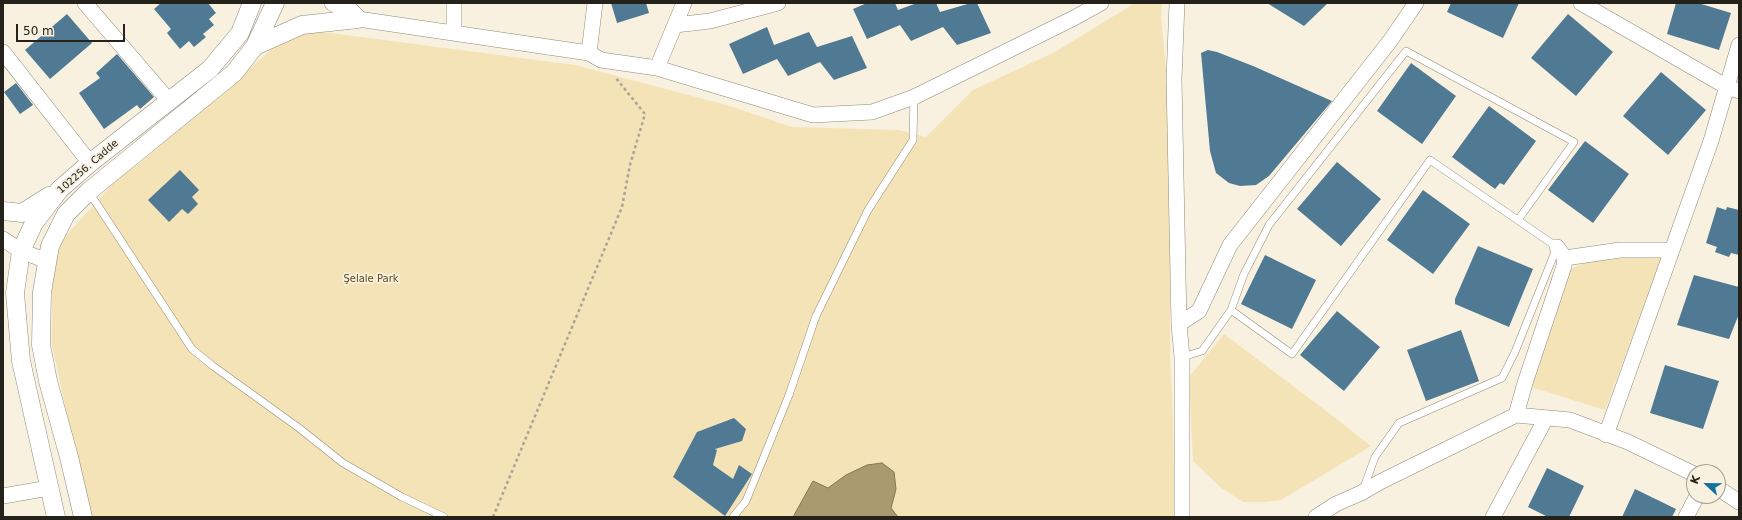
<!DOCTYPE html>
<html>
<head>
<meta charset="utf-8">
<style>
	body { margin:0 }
	#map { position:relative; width:1742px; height:520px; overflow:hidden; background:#f8f1e0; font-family:"DejaVu Sans",sans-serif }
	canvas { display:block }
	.frame { position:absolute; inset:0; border:4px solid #24221b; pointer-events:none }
	.north { position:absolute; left:1686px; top:464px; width:40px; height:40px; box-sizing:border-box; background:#f8f1e0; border:1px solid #a39e91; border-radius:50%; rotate:292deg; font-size:11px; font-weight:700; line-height:16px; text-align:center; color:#24221b }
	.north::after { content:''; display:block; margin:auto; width:14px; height:18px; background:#14719f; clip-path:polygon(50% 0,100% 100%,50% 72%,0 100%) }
	.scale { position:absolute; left:16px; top:24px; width:109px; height:18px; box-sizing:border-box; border:2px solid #24221b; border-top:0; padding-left:5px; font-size:12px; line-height:14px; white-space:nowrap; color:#24221b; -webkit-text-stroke:3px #f8f1e0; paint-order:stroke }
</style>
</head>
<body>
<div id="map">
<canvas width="1742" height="520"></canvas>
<div class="frame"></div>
<div class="north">K</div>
<div class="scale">50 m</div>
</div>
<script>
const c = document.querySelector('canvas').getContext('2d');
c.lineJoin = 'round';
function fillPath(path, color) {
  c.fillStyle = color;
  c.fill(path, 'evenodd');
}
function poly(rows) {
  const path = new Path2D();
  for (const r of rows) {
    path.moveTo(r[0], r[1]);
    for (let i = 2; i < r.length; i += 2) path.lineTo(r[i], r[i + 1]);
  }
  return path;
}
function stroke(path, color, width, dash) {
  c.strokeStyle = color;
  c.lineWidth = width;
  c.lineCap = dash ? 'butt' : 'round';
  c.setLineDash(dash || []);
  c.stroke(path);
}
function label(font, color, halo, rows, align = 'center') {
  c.font = font + ' "DejaVu Sans",sans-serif';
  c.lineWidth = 3.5;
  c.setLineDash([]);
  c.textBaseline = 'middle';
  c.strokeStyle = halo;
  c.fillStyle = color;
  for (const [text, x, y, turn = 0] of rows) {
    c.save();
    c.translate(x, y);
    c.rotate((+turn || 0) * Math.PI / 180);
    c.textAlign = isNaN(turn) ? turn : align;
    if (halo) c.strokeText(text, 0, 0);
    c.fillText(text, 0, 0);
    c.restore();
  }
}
fillPath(poly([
	[1135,3,1162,3,1161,17,1170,109,1170,356,1173,420,1175,517,89,517,52,345,52,268,63,239,117,179,140,163,273,48,293,37,315,31,575,65,730,106,792,127,899,130,926,137,973,90,1055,52],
	[1663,254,1605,410,1531,387,1571,269,1587,262],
	[1224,334,1321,407,1371,446,1281,500,1265,502,1243,502,1220,487,1193,461,1189,377]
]), '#f4e3b7');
const water = poly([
	[882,463,894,472,896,489,891,508,898,517,793,517,813,481,828,488,846,475,867,465,882,463]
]);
fillPath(water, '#aa9a6f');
stroke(water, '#827656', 1);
fillPath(poly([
	[161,3,208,3,216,13,209,19,214,25,203,34,206,37,194,47,189,41,180,49,167,33,171,29,154,9],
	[611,3,646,3,649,13,617,23],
	[867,3,895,3,898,10,917,3,936,3,940,12,971,3,977,3,991,33,957,45,943,27,911,41,900,25,867,39,853,9],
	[1267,3,1328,3,1304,26],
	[1451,3,1519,3,1503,38,1447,12],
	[1676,3,1698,3,1731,13,1719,50,1667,34],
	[67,14,92,43,50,79,25,50],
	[1568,14,1613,52,1576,96,1531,58],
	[767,27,774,45,809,32,817,47,852,36,867,68,834,80,820,62,788,76,777,59,743,74,729,44],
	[1208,50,1217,52,1253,66,1332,101,1269,176,1256,185,1240,186,1229,183,1216,173,1210,151,1201,53],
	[117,54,154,97,140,109,137,105,104,129,79,93,100,78,96,73],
	[1411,63,1456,96,1422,144,1377,111],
	[1661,72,1706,110,1668,155,1623,116],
	[16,83,33,105,20,114,4,92],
	[1489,106,1536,141,1504,185,1500,183,1495,189,1452,157],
	[1585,141,1629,174,1593,223,1548,190],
	[1337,162,1381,199,1341,246,1297,209],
	[180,170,199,190,192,197,198,204,188,214,182,209,169,222,148,200],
	[1423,190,1470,224,1433,274,1387,240],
	[1717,207,1726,210,1727,207,1739,210,1739,255,1731,253,1729,257,1715,252,1717,247,1706,243],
	[1478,246,1533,269,1509,327,1455,304,1455,299],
	[1265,255,1316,280,1292,329,1241,304],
	[1694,275,1739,287,1739,314,1729,339,1677,325],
	[1337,311,1380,347,1344,391,1300,355],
	[1461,330,1479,381,1426,401,1407,350],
	[1665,365,1719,381,1703,429,1650,413],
	[734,418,746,429,742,441,715,449,717,450,713,465,733,479,739,465,752,474,725,516,673,477,697,432],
	[1547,468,1584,486,1569,517,1548,517,1528,507],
	[1635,489,1676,509,1672,517,1622,517]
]), '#507993');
const service = poly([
	[89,192,192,349,213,366,299,428,343,463,402,497,444,517],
	[1231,310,1244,274,1269,225,1406,51,1574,142,1518,220],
	[1182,357,1202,351,1231,310,1292,354,1430,160,1557,247,1515,352,1502,378,1399,423,1375,457,1363,490],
	[733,517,746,501,789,395,816,316,868,210,913,140,914,97]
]);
const minor = poly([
	[85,3,169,101],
	[332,3,358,19,589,53,601,60,657,68,684,3],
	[454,3,454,32],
	[1177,3,1174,79,1179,324,1182,357,1182,517],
	[1581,3,1727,87,1739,91],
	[675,25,710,21,778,3],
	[3,52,90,163],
	[589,53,595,3],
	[657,68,813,115,872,112,914,97,1074,18,1101,3],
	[3,239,21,251,47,261],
	[1565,258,1620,250,1672,250],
	[1179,324,1199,311,1230,245,1390,41,1416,3],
	[1516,415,1525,383,1564,266,1565,258,1557,247],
	[1606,435,1711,141,1739,45],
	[1718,488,1739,502],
	[3,496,49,488],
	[1316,517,1336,504,1361,493,1380,482,1516,415,1570,420,1628,442,1694,474],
	[1493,517,1546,418],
	[1686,517,1697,496]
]);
const tertiary = poly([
	[342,3,358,19],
	[255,46,302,25,358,19],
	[3,211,22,213,49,196],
	[56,517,21,361,15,293,21,251,34,223,60,189,90,163,210,69,240,33,252,3],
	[83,517,69,457,48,381,41,345,42,292,50,246,66,214,88,192,234,73,255,46,275,3]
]);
stroke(service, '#908a7a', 8);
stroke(minor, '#908a7a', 16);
stroke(tertiary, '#908a7a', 19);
stroke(poly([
	[493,517,622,207,630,165,645,114,615,77]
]), '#a9a497', 2.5, [3, 3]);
stroke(service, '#fff', 7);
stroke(minor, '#fff', 15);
stroke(tertiary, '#fff', 18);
label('10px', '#24221b', '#f8f1e0', [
	["102256. Cadde",88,167,-41]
]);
label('10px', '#5d4b17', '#f8f1e0', [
	["Şelale Park",371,279]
]);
</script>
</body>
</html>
